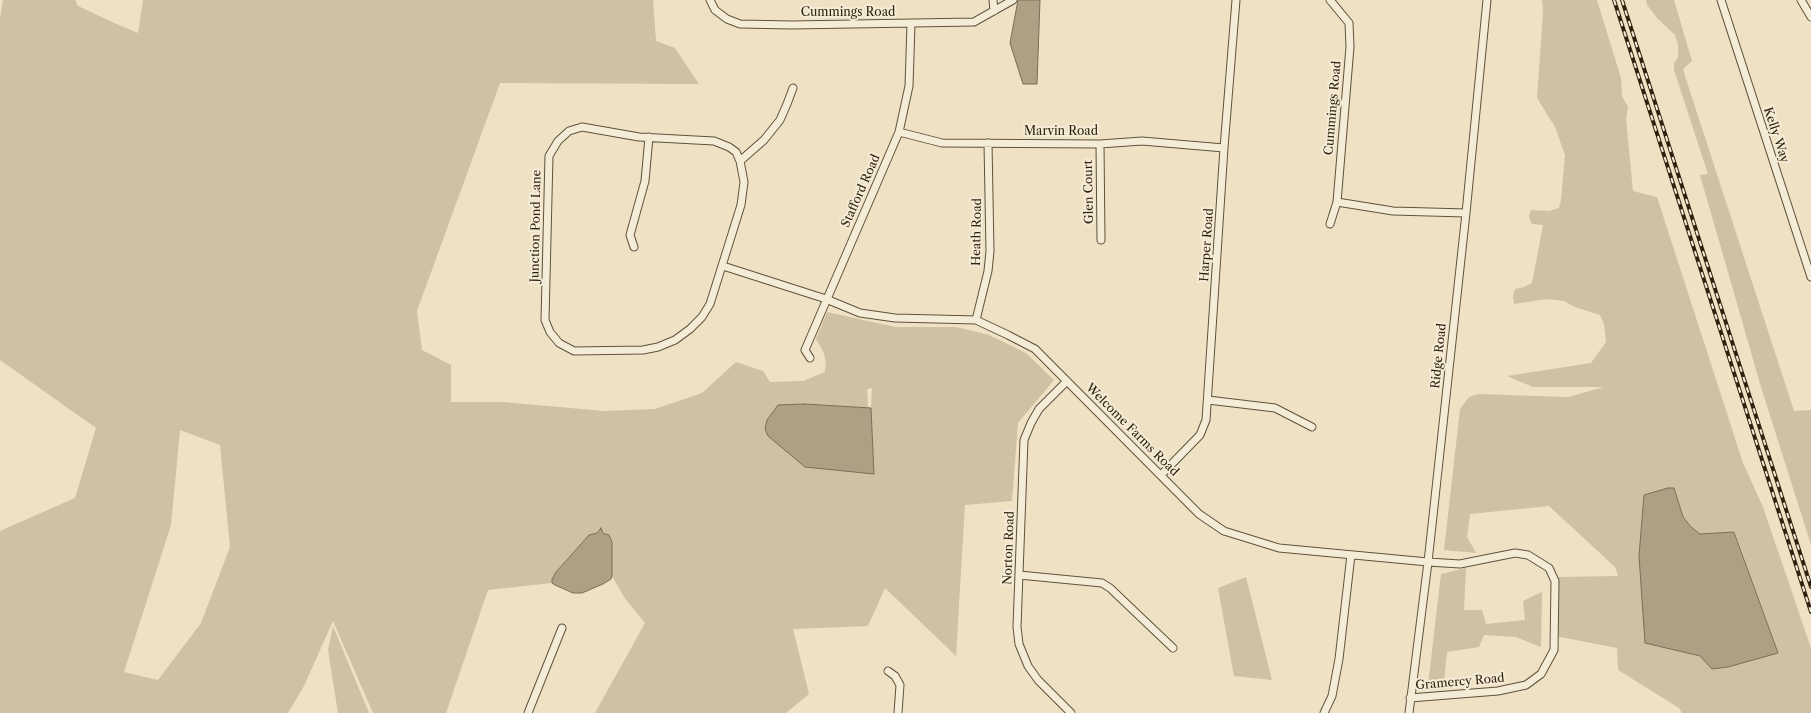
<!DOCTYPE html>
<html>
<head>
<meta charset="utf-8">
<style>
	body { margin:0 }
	canvas { display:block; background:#efe1c3 }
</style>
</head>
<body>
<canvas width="1811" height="713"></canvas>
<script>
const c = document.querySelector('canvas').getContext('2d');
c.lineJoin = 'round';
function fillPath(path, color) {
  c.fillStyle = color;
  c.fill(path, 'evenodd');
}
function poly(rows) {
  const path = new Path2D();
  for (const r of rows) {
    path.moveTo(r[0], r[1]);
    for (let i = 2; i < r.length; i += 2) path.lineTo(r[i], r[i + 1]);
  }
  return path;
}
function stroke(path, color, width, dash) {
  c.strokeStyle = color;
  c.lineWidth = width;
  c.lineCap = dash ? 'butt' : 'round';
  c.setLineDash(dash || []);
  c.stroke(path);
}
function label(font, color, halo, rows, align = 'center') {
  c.font = font + ' "Libre Caslon Text",serif';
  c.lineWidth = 4;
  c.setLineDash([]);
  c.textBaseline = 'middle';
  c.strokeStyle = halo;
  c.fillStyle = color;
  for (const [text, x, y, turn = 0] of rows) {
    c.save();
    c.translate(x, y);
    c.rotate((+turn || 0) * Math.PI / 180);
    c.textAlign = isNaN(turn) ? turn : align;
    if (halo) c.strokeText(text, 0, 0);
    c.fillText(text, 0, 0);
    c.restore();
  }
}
fillPath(poly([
	[3,0,75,0,78,6,114,23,138,33,143,0,653,0,656,41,675,48,699,84,500,83,417,311,422,350,451,365,451,402,503,402,604,411,655,409,702,393,736,362,763,371,770,382,803,381,825,372,826,362,823,351,816,339,827,312,895,327,956,327,989,335,1026,353,1054,380,1018,423,1012,501,965,505,956,656,885,588,868,626,793,629,809,694,786,713,595,713,645,623,624,597,612,576,612,542,609,535,600,530,597,533,589,535,565,561,556,572,552,583,488,590,446,713,373,713,333,621,304,686,288,713,0,713,0,531,75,498,96,428,0,360,0,19],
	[872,388,871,408,874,473,804,404,868,408,867,389],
	[180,430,220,445,230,547,201,623,158,680,124,672,171,525],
	[1542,0,1597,0,1621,78,1622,96,1628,107,1626,119,1633,191,1657,197,1743,463,1763,507,1811,648,1811,713,1682,713,1679,708,1618,670,1617,648,1555,636,1557,577,1618,576,1615,567,1549,506,1470,514,1467,537,1476,553,1444,550,1460,409,1469,397,1478,394,1568,397,1604,387,1533,387,1507,376,1591,363,1606,342,1604,324,1600,315,1575,307,1564,301,1547,299,1514,304,1513,296,1515,289,1524,287,1532,283,1543,225,1532,224,1530,220,1529,216,1531,210,1549,211,1559,208,1561,200,1565,155,1555,127,1537,98,1543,12],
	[1674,488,1683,517,1691,527,1700,535,1735,532,1778,653,1700,657,1684,652],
	[1646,0,1674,0,1692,61,1683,69,1685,76,1794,411,1811,410,1811,545,1761,387,1700,175,1708,174,1674,70,1674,63,1678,58,1678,45,1675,35,1658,19,1647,5],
	[1466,568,1464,610,1482,610,1486,624,1525,620,1523,601,1542,592,1541,647,1516,637,1484,635,1479,647,1447,652,1444,683,1428,685,1441,574],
	[1246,577,1272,680,1234,676,1218,588],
	[333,626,369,713,338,713,328,650]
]), '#cfc1a4');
const water = poly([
	[1018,0,1040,0,1037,84,1023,84,1010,43,1018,0],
	[804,404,871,408,874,474,805,467,768,436,765,429,767,420,778,405,804,404],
	[1668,488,1674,488,1683,517,1691,527,1700,534,1734,532,1778,653,1728,667,1712,669,1700,656,1645,643,1639,556,1644,495,1668,488],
	[601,528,603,533,609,535,612,542,612,576,611,579,603,584,582,593,573,593,555,585,552,583,552,579,556,572,589,535,597,533,601,528]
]);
fillPath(water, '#aea085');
stroke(water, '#7c6e55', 1);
const minor = poly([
	[710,0,715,10,727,19,740,24,792,25,974,22,1013,0],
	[993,0,994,11],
	[1330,0,1349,23,1350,47,1337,202,1330,224],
	[1721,0,1811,277],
	[1801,0,1811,17],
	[582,127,639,137,714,141,729,147,736,152,740,161,744,182,741,205,710,304,702,317,690,329,675,340,658,347,643,350,574,351,559,343,550,332,545,320,549,156,558,141,569,131,582,127],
	[899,132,942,143,1100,144,1142,141,1224,148],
	[1100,144,1101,240],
	[740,161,764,140,780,120,787,104,793,88],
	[1337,202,1393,211,1466,213],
	[634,247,630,235,645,181,649,137],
	[723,266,826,299,860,313,895,318,976,320,1008,335,1035,349,1199,514,1224,531,1279,548,1428,562,1460,564,1515,553,1528,555,1549,568,1555,581,1554,650,1541,674,1526,685,1498,691,1410,698],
	[976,320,988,271,990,251,988,143],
	[810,358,805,350,899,132,909,86,911,24],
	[1067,381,1039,409,1031,423,1024,440,1017,627,1019,644,1028,666,1038,680,1071,713],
	[1208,400,1275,408,1312,427],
	[1161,475,1200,435,1206,420,1224,148,1236,0],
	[1019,575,1102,583,1110,588,1173,648],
	[888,671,895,676,900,685,898,713],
	[528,713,562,628],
	[1324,713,1332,696,1339,659,1351,555],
	[1409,713,1428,562,1466,213,1487,0]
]);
stroke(minor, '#60523b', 9);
stroke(minor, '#f5ecd8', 7);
const rail = poly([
	[1614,0,1811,612],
	[1622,0,1811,587]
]);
stroke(rail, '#31220e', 4);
stroke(rail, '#f5ecd8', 2, [5.5]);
label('12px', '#31220e', '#f5ecd8', [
	["Cummings Road",848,13],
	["Cummings Road",1333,108,-85],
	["Marvin Road",1061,132],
	["Kelly Way",1776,135,72],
	["Stafford Road",861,191,-66],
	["Glen Court",1089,192,-91],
	["Junction Pond Lane",536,226,-89],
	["Heath Road",977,232,-89],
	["Harper Road",1207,245,-86],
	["Ridge Road",1439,356,-84],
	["Welcome Farms Road",1132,430,45],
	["Norton Road",1009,548,-88],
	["Gramercy Road",1460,682,-5]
]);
</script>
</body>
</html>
